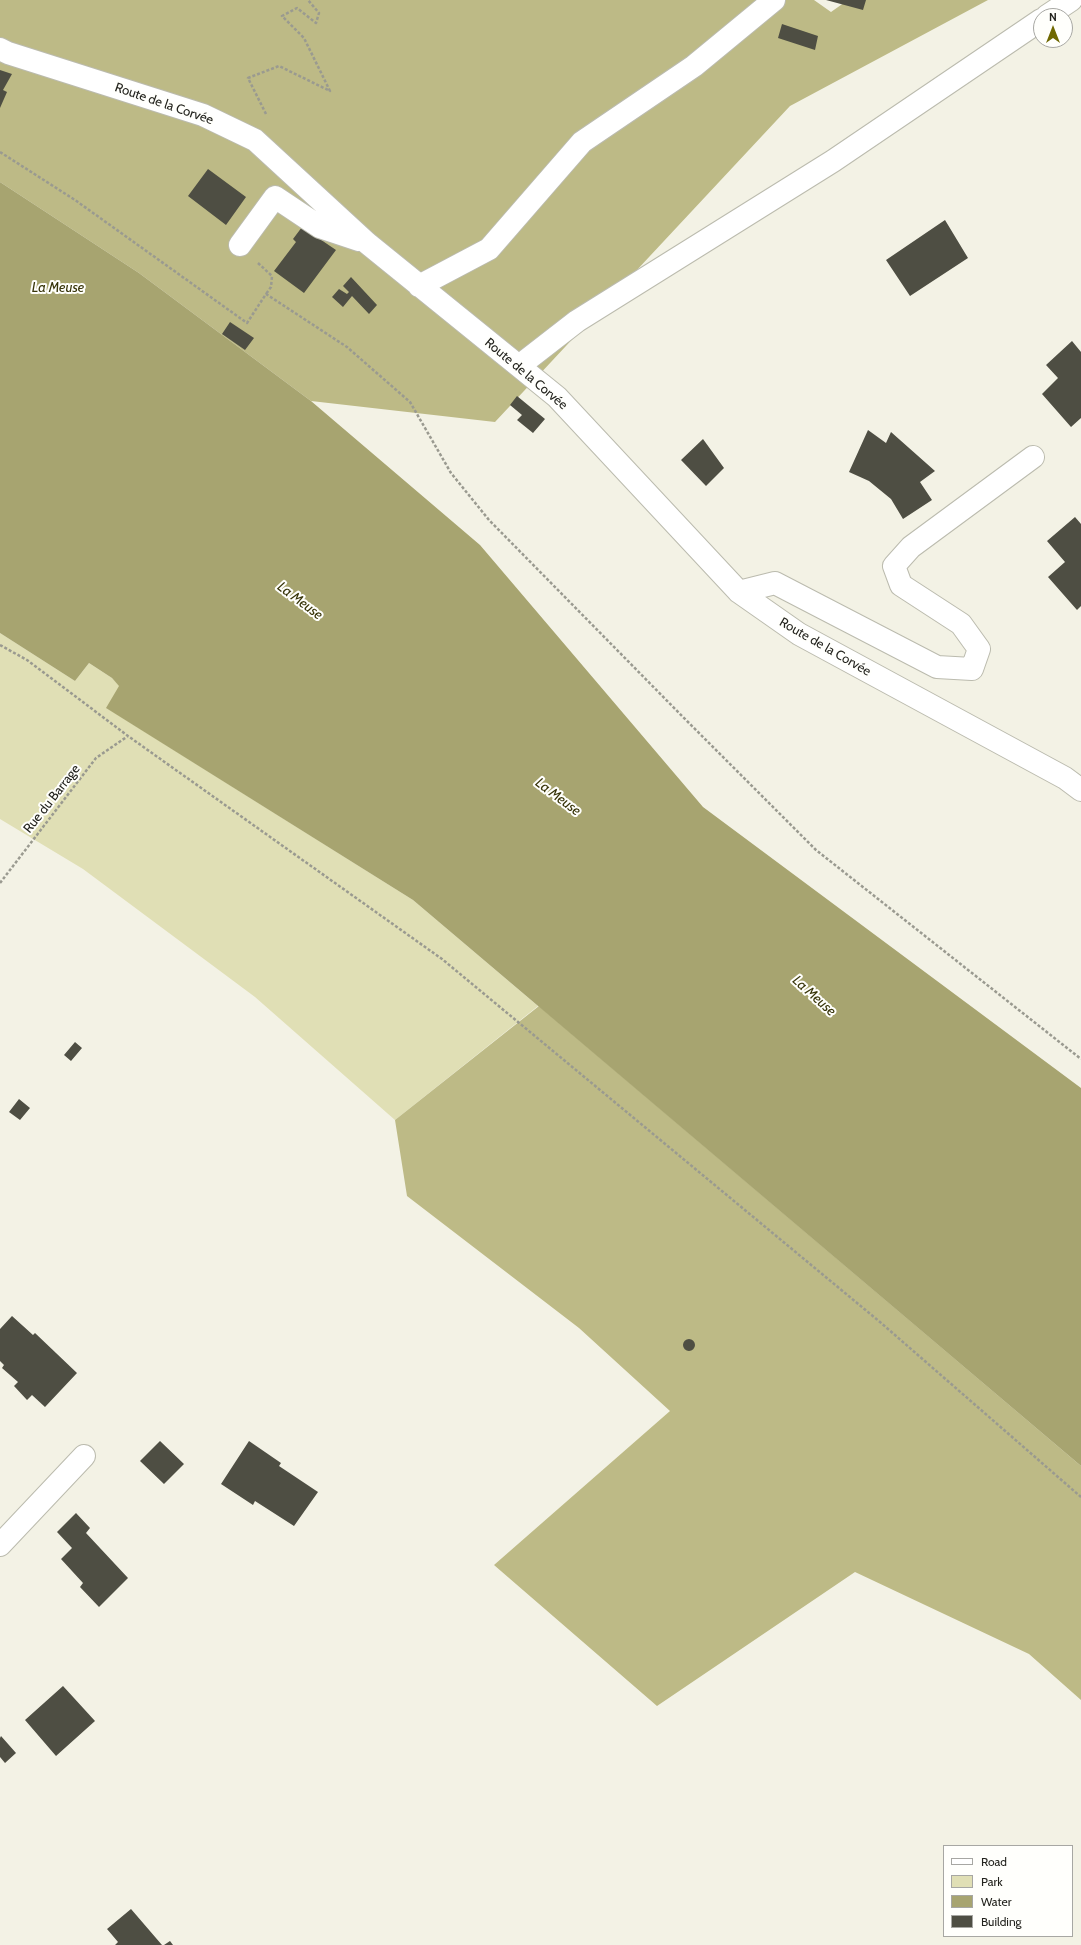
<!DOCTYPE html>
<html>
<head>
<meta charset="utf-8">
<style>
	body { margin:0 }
	#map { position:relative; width:1081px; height:1945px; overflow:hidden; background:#f3f2e5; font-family:Cabin,sans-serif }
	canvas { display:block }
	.legend { position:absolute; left:943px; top:1845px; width:130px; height:92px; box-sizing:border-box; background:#fffffc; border:1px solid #a7a7a3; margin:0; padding:5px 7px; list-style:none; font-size:12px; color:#23231e }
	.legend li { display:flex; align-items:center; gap:8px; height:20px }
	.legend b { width:20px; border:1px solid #a7a7a3 }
	.north { position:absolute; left:1033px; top:8px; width:40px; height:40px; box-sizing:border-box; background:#fffffc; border:1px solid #a7a7a3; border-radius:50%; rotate:0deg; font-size:11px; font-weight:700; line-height:16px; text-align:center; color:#23231e }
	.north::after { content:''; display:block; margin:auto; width:14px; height:18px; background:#6f6800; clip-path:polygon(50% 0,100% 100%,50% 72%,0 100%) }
</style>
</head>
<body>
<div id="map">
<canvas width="1081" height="1945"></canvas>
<ul class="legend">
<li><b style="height:5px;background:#fff"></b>Road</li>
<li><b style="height:11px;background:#e0dfb5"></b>Park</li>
<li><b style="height:11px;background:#a7a470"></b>Water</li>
<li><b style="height:11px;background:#4e4e43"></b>Building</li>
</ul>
<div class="north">N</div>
</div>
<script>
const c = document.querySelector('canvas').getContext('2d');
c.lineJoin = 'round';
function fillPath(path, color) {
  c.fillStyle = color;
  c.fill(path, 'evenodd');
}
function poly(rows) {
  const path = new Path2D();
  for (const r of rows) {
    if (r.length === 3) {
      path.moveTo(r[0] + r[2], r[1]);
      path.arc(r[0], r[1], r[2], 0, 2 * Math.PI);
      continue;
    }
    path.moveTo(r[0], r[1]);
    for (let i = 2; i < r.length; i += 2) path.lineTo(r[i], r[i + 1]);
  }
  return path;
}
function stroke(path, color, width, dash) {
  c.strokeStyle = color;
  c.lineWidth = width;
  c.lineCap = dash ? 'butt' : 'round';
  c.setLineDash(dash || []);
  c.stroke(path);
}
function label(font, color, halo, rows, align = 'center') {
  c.font = font + ' Cabin,sans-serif';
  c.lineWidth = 4;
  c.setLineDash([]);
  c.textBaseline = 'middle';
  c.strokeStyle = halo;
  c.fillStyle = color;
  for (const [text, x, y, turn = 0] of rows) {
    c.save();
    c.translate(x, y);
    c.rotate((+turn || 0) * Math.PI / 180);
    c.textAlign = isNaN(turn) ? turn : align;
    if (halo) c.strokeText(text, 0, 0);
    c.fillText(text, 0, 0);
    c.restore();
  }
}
fillPath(poly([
	[0,633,75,681,89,663,112,678,120,686,107,708,413,900,538,1006,395,1120,255,997,83,869,0,819]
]), '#e0dfb5');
fillPath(poly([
	[0,0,814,0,831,12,848,0,988,0,790,106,495,422,311,401,139,273,0,182],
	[539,1006,1081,1466,1081,1700,1029,1654,855,1572,657,1706,494,1565,670,1411,579,1328,407,1196,395,1120]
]), '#bdba86');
fillPath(poly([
	[0,182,139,273,311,401,480,545,703,807,1081,1088,1081,1466,413,900,106,708,119,686,112,678,89,663,75,681,0,633]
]), '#a7a470');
fillPath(poly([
	[826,0,866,0,863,10],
	[782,24,818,36,815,50,778,38],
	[0,70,12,74,3,90,7,92,0,108],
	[208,169,246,197,226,225,188,196],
	[945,220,968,258,910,296,886,260],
	[302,227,336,250,304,293,274,271,296,242,293,239],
	[351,277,377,305,369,314,352,296,343,307,332,297,339,289,347,294,349,292,343,286],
	[230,322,254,338,245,350,222,334],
	[1072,341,1081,352,1081,418,1071,427,1042,394,1058,378,1046,365],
	[517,396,545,419,533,433,517,420,522,415,510,405],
	[868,430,886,443,891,432,935,471,920,482,932,500,903,519,891,499,869,481,849,472],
	[703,439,724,468,706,486,681,460],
	[1075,517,1081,524,1081,606,1077,610,1048,577,1065,562,1047,541],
	[75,1042,82,1048,71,1061,64,1055],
	[19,1099,30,1108,20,1120,9,1112],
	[12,1316,33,1335,35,1333,77,1373,45,1407,32,1395,27,1400,14,1386,18,1382,2,1368,4,1365,0,1361,0,1329],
	[689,1345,6],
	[160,1441,184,1464,164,1484,140,1461],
	[249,1441,281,1463,279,1466,318,1492,294,1526,255,1501,253,1505,221,1484],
	[76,1513,90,1528,86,1533,128,1578,99,1607,80,1587,83,1583,61,1559,72,1548,57,1532],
	[63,1686,95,1721,56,1756,25,1720],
	[1,1736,16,1753,5,1763,0,1757,0,1738],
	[131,1909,162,1945,115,1945,118,1942,107,1929],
	[170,1941,173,1945,164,1945]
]), '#4e4e43');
const minor = poly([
	[1047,16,1071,0],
	[0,49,8,53,203,115,255,140,367,243,557,397,739,592,799,634,1065,778,1081,790],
	[240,245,275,197,320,227,359,240],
	[419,286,489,249,582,142,694,66,774,0],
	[519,366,577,321,833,161,1041,20],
	[739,592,775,583,937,667,972,669,979,649,961,624,901,585,894,566,911,547,1033,457],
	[0,1545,84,1456]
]);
stroke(minor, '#bbbbae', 24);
stroke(poly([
	[266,114,248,78,279,66,330,91,304,38,282,16,297,8,316,23,319,13,308,0],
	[0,152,75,200,247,323,266,294,347,347,410,402,451,473,489,520,683,717,816,850,1081,1059],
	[258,263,272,276,271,287,266,294],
	[0,645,27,660,128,736,442,959,880,1322,1081,1497],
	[0,883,96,758,128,736]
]), '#9a9a90', 2.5, [3, 2]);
stroke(minor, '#fff', 22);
label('13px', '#23231e', '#fffffc', [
	["Route de la Corvée",164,104,19],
	["Route de la Corvée",526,374,40],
	["Route de la Corvée",825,647,30],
	["Rue du Barrage",52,799,-52]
]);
label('italic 14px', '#38350a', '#fffffc', [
	["La Meuse",58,288],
	["La Meuse",300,601,37],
	["La Meuse",558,797,37],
	["La Meuse",814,996,42]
]);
</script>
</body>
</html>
